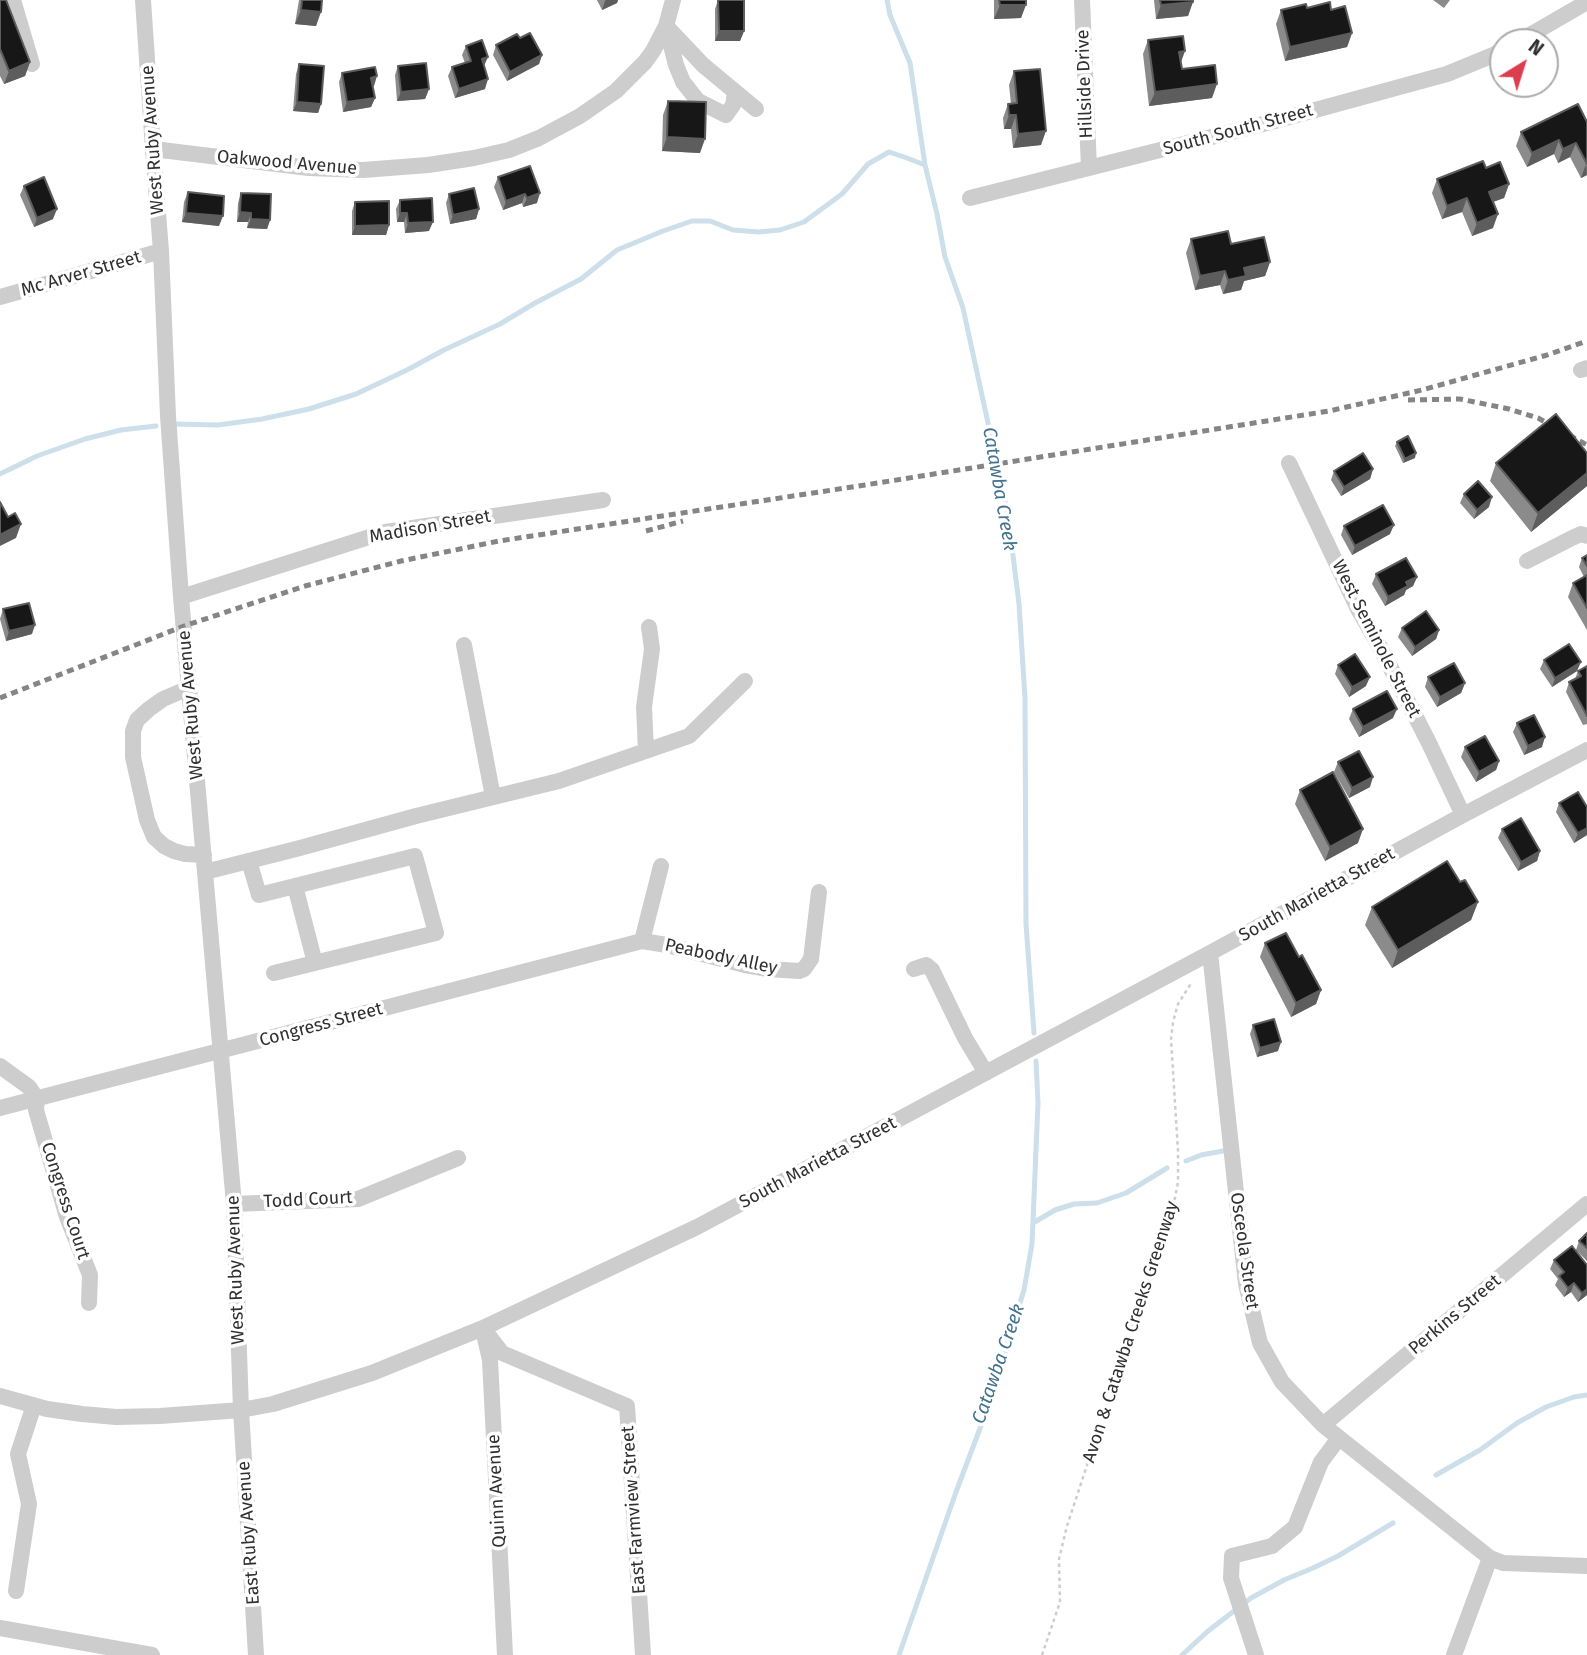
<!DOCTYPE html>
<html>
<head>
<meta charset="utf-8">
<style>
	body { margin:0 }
	#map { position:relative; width:1587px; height:1655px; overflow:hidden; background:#fff; font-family:"Fira Sans",sans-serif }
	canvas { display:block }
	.north { position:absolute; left:1489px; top:28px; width:70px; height:70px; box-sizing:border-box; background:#fff; border:2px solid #acacac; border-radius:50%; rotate:38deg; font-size:19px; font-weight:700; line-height:28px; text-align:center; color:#303030 }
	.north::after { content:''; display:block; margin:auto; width:24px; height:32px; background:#db3e4e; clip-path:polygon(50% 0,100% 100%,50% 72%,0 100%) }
</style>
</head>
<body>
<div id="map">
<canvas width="1587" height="1655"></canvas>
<div class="north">N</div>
</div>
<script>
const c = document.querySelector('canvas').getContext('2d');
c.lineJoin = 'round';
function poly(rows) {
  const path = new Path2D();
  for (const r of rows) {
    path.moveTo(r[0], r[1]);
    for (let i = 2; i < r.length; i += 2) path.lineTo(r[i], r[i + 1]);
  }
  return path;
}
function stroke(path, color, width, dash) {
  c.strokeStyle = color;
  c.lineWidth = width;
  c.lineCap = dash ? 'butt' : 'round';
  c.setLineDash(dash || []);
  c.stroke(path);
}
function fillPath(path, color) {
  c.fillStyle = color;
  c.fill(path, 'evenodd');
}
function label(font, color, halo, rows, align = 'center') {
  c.font = font + ' "Fira Sans",sans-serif';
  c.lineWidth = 7;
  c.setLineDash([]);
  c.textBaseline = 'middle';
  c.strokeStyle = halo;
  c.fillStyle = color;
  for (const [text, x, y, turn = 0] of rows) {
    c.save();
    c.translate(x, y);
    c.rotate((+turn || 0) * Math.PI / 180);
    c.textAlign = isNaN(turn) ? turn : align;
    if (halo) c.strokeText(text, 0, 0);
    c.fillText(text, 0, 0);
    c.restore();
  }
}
stroke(poly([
	[887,0,890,15,910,63,925,165,937,214,945,257,963,308,1008,515,1019,604,1025,698,1026,924,1034,1033],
	[174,424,218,425,262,419,309,409,356,394,407,370,444,350,500,324,535,303,581,279,617,250,663,231,692,221,710,221,733,230,758,232,780,230,804,222,842,194,868,164,889,152,907,158,925,165],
	[0,474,37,456,85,439,121,430,156,426],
	[1186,1161,1201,1155,1223,1151],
	[1033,1223,1055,1210,1074,1204,1097,1203,1126,1193,1167,1168],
	[1436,1475,1480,1450,1517,1423,1546,1407,1574,1397,1587,1395],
	[899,1655,956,1492,987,1410,1024,1290,1032,1244,1038,1103,1036,1061],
	[1182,1655,1208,1631,1251,1598,1284,1580,1313,1568,1338,1556,1393,1523]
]), '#ccdfea', 5);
stroke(poly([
	[1042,1655,1060,1602,1059,1559,1067,1526,1175,1198,1178,1182,1178,1151,1171,1039,1173,1022,1178,1004,1190,985,1190,981]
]), '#cdcdcd', 2.5, [3.5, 3.5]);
stroke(poly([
	[13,0,32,64],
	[143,0,153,149,161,251,168,416,181,597,234,1204,241,1410,256,1655],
	[1082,0,1089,168],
	[666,26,676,65,683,82,698,101,726,115,733,105,735,93],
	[668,28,703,65,756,109],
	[1518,42,1587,2],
	[153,149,309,168,363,170,428,165,474,158,509,150,539,138,580,116,616,91,645,62,653,51,666,26,673,0],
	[970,198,1275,121,1447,74,1503,51],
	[0,297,161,251],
	[1581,370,1587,368],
	[1289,463,1358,609,1380,647,1429,743,1463,815],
	[1527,561,1572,538,1581,534,1587,536],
	[181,597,385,532,603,500],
	[464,645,493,797],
	[189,688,163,699,149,709,137,720,133,731,133,757,147,820,154,837,164,846,174,851,185,854,204,855],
	[646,751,644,707,652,649,649,627],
	[249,861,259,895,415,856,436,933,274,973],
	[205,872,300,848,416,816,559,781,689,736,745,681],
	[295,886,315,963],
	[642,941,661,866],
	[1210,953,1246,1284,1260,1343,1282,1382,1323,1425,1490,1558,1503,1563,1587,1566],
	[914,969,926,965,932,970,965,1038,986,1073],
	[0,1066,29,1087,37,1099,36,1110,67,1217,90,1275,89,1303],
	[0,1108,642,941,667,945,745,965,768,969,799,971,804,969,811,959,819,892],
	[234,1204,358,1199,458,1158],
	[483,1328,502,1353,627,1406,643,1655],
	[484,1334,490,1360,505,1655],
	[0,1396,47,1409,82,1414,116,1417,160,1416,241,1410,273,1404,372,1373,483,1328,697,1227,1210,953,1463,815,1587,750],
	[1323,1425,1587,1204],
	[16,1591,29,1504,18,1454,34,1405],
	[0,1628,152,1655],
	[1256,1655,1231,1578,1232,1556,1272,1546,1295,1527,1321,1462,1339,1438],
	[1454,1655,1490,1558]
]), '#cdcdcd', 16);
stroke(poly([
	[1408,400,1460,399,1509,409,1538,418,1587,445],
	[646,531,683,521],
	[0,698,184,626,305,586,401,561,499,541,865,485,1329,411,1422,390,1547,355,1587,341]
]), '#858585', 5, [7, 5]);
fillPath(poly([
	[0,0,30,62,25,76,4,84,0,76],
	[299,0,322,0,316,26,295,24],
	[597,0,618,0,617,3,602,10],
	[718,0,744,31,740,41,715,41,715,9],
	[994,0,1026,0,1021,18,994,19],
	[1154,0,1193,0,1188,16,1156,19],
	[1433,0,1450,0,1444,8],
	[1307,8,1352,33,1347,47,1285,61,1276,24,1281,10],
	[520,38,542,55,539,64,507,81,493,55,496,45],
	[1148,40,1181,62,1182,69,1212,98,1149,106,1143,54],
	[466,46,484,66,485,89,455,98,448,76,452,67,465,63,462,55],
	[299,64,321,104,318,113,293,111,296,74],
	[398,66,429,89,425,99,397,101,395,75],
	[1014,71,1041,145,1013,148,1011,129,1004,129,1003,118,1008,104,1011,104,1009,85],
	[342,73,374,86,373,86,375,98,371,107,343,112,339,82],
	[668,101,700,153,662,151,663,115],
	[1587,122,1587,175,1581,178,1570,157,1558,163,1554,154,1527,167,1516,146,1521,132],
	[530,166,537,203,523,207,522,203,503,210,494,187,498,177],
	[1437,179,1509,184,1504,198,1493,202,1493,228,1472,236,1462,212,1442,219,1432,193],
	[24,186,53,219,34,227,20,195],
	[188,192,219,226,182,222,184,202],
	[241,193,270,220,267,229,247,228,248,222,237,222,238,203],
	[449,194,479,209,476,219,450,224,446,203],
	[400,200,429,231,405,233,404,222,397,222,396,209],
	[355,202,389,225,386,235,352,235,352,211],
	[1191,239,1231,244,1270,262,1265,276,1244,281,1241,290,1223,294,1220,285,1195,290,1186,253],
	[1397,442,1415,458,1403,463,1395,446],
	[1587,453,1587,486,1531,532,1490,481,1496,463],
	[1373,469,1370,479,1341,496,1331,480,1334,471],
	[1464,494,1489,507,1474,519,1460,503],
	[1344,526,1390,534,1352,555,1341,535],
	[1587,555,1587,630,1568,597,1573,583,1584,577,1579,567,1582,558],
	[1376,574,1417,577,1413,586,1406,590,1404,595,1385,606,1372,584],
	[3,609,32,634,6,641,0,619],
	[1402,628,1439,630,1436,639,1412,656,1398,637],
	[1544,660,1577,671,1552,687,1540,669],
	[1338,665,1366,686,1349,697,1335,674],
	[1587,666,1587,724,1583,725,1566,692,1569,682,1575,679,1578,671],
	[1428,677,1465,683,1461,693,1437,707,1425,687],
	[1353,709,1393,718,1359,737,1349,719],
	[1517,723,1542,747,1524,755,1513,732],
	[1465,747,1499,761,1496,770,1476,782,1461,757],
	[1338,762,1370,787,1349,798,1334,772],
	[1300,790,1358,843,1325,861,1295,804],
	[1559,803,1587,807,1587,835,1574,843,1556,812],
	[1502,829,1540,851,1537,861,1518,871,1498,838],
	[1460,882,1478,902,1471,920,1392,968,1365,925,1372,907],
	[1265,943,1299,957,1321,990,1316,1004,1291,1017,1260,957],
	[1253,1025,1278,1051,1257,1057,1250,1034],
	[1587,1233,1587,1261,1577,1251,1587,1265,1587,1295,1578,1302,1571,1292,1564,1297,1555,1285,1558,1279,1550,1269,1554,1260,1576,1250,1579,1241]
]), '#8b8b8b');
fillPath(poly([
	[606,0,618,0,617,3,602,10,605,1],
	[1193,2,1188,16,1156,19,1161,5],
	[1000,5,1026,5,1021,18,994,19],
	[301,10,321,12,316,26,295,24],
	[719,31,744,31,740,41,715,41],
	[1352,33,1347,47,1285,61,1290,47],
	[1185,51,1180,65,1179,52],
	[542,55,539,64,507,81,510,72],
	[488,57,484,66,482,59],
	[30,62,25,76,4,84,9,71],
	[377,76,374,86,368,87,371,78],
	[488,79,485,89,455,98,459,89],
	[1217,84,1212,98,1149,106,1155,92],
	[429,89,425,99,397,101,401,92],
	[375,98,371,107,343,112,347,102],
	[297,102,321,104,318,113,293,111],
	[1009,115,1016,115,1011,129,1004,129],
	[1046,131,1041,145,1013,148,1018,134],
	[667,137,705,139,700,153,662,151],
	[1559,140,1554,154,1527,167,1532,153],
	[1576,143,1570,157,1558,163,1563,149],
	[1586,164,1587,175,1581,178],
	[1509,184,1504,198,1484,205,1489,192],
	[540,193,537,203,523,207,527,198],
	[525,194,522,203,503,210,506,201],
	[1467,198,1462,212,1442,219,1447,206],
	[57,209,53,219,34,227,37,218],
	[479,209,476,219,450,224,453,215],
	[240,212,251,213,248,222,237,222],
	[186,213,223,216,219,226,182,222],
	[400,213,407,213,404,222,397,222],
	[1498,214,1493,228,1472,236,1477,223],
	[251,219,270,220,267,229,247,228],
	[433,222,429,231,405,233,408,223],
	[389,225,386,235,352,235,355,226],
	[1270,262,1265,276,1244,281,1241,290,1223,294,1228,280,1244,268],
	[1225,271,1220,285,1195,290,1200,276],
	[1416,453,1415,458,1403,463,1405,459],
	[1373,469,1370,479,1341,496,1344,487],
	[1587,473,1587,486,1531,532,1538,513],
	[1492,497,1489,507,1474,519,1477,510],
	[21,524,16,538,0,546,0,535],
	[1394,525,1390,534,1352,555,1355,546],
	[1417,577,1413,586,1406,590,1404,595,1385,606,1388,597,1406,582],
	[35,625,32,634,6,641,9,631],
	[1439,630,1436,639,1412,656,1415,647],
	[1581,662,1577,671,1552,687,1555,678],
	[1370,677,1366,686,1349,697,1352,687],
	[1465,683,1461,693,1437,707,1440,697],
	[1397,709,1393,718,1359,737,1363,727],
	[1545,737,1542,747,1524,755,1528,746],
	[1499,761,1496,770,1476,782,1479,772],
	[1373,777,1370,787,1349,798,1352,788],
	[1587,828,1587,835,1574,843,1578,833],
	[1363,829,1358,843,1325,861,1330,847],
	[1540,851,1537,861,1518,871,1521,862],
	[1478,902,1471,920,1392,968,1398,950],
	[1321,990,1316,1004,1291,1017,1296,1003],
	[1281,1042,1278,1051,1257,1057,1260,1048],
	[1574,1283,1571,1292,1564,1297,1568,1288],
	[1587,1289,1587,1295,1578,1302,1582,1293]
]), '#5d5d5d');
const building = poly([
	[0,0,6,0,30,62,9,71,0,49,0,0],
	[302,0,322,0,321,12,301,10,302,0],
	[718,0,744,0,744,31,719,31,718,0],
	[999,0,1026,0,1026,5,1000,5,999,0],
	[1160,0,1193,0,1193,2,1161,5,1160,0],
	[1330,2,1331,10,1345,6,1352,33,1290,47,1281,10,1306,4,1307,8,1330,2],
	[530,33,542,55,510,72,496,45,517,34,520,38,530,33],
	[1183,36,1185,51,1179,52,1182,69,1215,65,1217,84,1155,92,1148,40,1183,36],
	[482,40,488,57,482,59,488,79,459,89,452,67,471,61,466,46,482,40],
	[426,63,429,89,401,92,398,66,426,63],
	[299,64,324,66,321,104,297,102,299,64],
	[375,67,377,76,371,78,375,98,347,102,342,73,375,67],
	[1040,69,1046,131,1018,134,1016,115,1009,115,1008,104,1017,103,1014,71,1040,69],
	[668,101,706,102,705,139,667,137,668,101],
	[1578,104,1587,122,1587,164,1576,143,1563,149,1559,140,1532,153,1521,132,1578,104],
	[1483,161,1486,168,1500,162,1509,184,1489,192,1498,214,1477,223,1467,198,1447,206,1437,179,1483,161],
	[530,166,540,193,527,198,525,194,506,201,498,177,530,166],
	[44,177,57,209,37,218,24,186,44,177],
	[474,188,479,209,453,215,449,194,474,188],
	[188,192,224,196,223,216,186,213,188,192],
	[241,193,271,194,270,220,251,219,251,213,240,212,241,193],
	[432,198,433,222,408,223,407,213,400,213,400,200,432,198],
	[389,201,389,225,355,226,355,202,389,201],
	[1228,231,1231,244,1264,237,1270,262,1244,268,1246,276,1228,280,1225,271,1200,276,1191,239,1228,231],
	[1556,414,1587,453,1587,473,1538,513,1496,463,1556,414],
	[1408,436,1416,453,1405,459,1397,442,1408,436],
	[1363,453,1373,469,1344,487,1334,471,1363,453],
	[1478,481,1492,497,1477,510,1464,494,1478,481],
	[0,502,8,517,15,513,21,524,0,535,0,502],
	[1383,505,1394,525,1355,546,1344,526,1383,505],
	[1587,555,1587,566,1582,558,1587,555],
	[1406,558,1417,577,1406,582,1408,586,1388,597,1376,574,1406,558],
	[1587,575,1587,608,1573,583,1587,575],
	[29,603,35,625,9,631,3,609,29,603],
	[1426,611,1439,630,1415,647,1402,628,1426,611],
	[1569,644,1581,662,1555,678,1544,660,1569,644],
	[1355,654,1370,677,1352,687,1338,665,1355,654],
	[1454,663,1465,683,1440,697,1428,677,1454,663],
	[1587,666,1587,716,1569,682,1581,676,1578,671,1587,666],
	[1387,691,1397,709,1363,727,1353,709,1387,691],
	[1534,715,1545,737,1528,746,1517,723,1534,715],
	[1485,736,1499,761,1479,772,1465,747,1485,736],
	[1359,751,1373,777,1352,788,1338,762,1359,751],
	[1333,772,1363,829,1330,847,1300,790,1333,772],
	[1578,792,1587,807,1587,828,1578,833,1559,803,1578,792],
	[1521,818,1540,851,1521,862,1502,829,1521,818],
	[1447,861,1460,882,1465,880,1478,902,1398,950,1372,907,1447,861],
	[1286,933,1299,957,1302,955,1321,990,1296,1003,1265,943,1286,933],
	[1274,1019,1281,1042,1260,1048,1253,1025,1274,1019],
	[1587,1233,1587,1248,1579,1241,1587,1233],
	[1572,1246,1587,1265,1587,1289,1582,1293,1574,1283,1568,1288,1559,1276,1564,1272,1554,1260,1572,1246]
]);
fillPath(building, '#171717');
stroke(building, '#5d5d5d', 2);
label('18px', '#303030', '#fff', [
	["Hillside Drive",1085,84,-92],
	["South South Street",1238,130,-15],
	["West Ruby Avenue",153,140,-94],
	["Oakwood Avenue",287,163,5],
	["Mc Arver Street",81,274,-16],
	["Madison Street",430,527,-10],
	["West Seminole Street",1376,639,63],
	["West Ruby Avenue",191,705,-95],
	["South Marietta Street",1317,895,-29],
	["Peabody Alley",721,957,12],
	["Congress Street",321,1025,-15],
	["South Marietta Street",818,1163,-28],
	["Todd Court",308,1200,-3],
	["Congress Court",65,1201,72],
	["Osceola Street",1244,1251,82],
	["West Ruby Avenue",236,1270,-92],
	["Perkins Street",1455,1315,-40],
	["Avon & Catawba Creeks Greenway",1131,1332,-72],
	["Quinn Avenue",497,1491,-93],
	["East Farmview Street",634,1510,-94],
	["East Ruby Avenue",249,1533,-94]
]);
label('italic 19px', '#42728d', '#fff', [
	["Catawba Creek",999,489,80],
	["Catawba Creek",999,1364,-71]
]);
</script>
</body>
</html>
